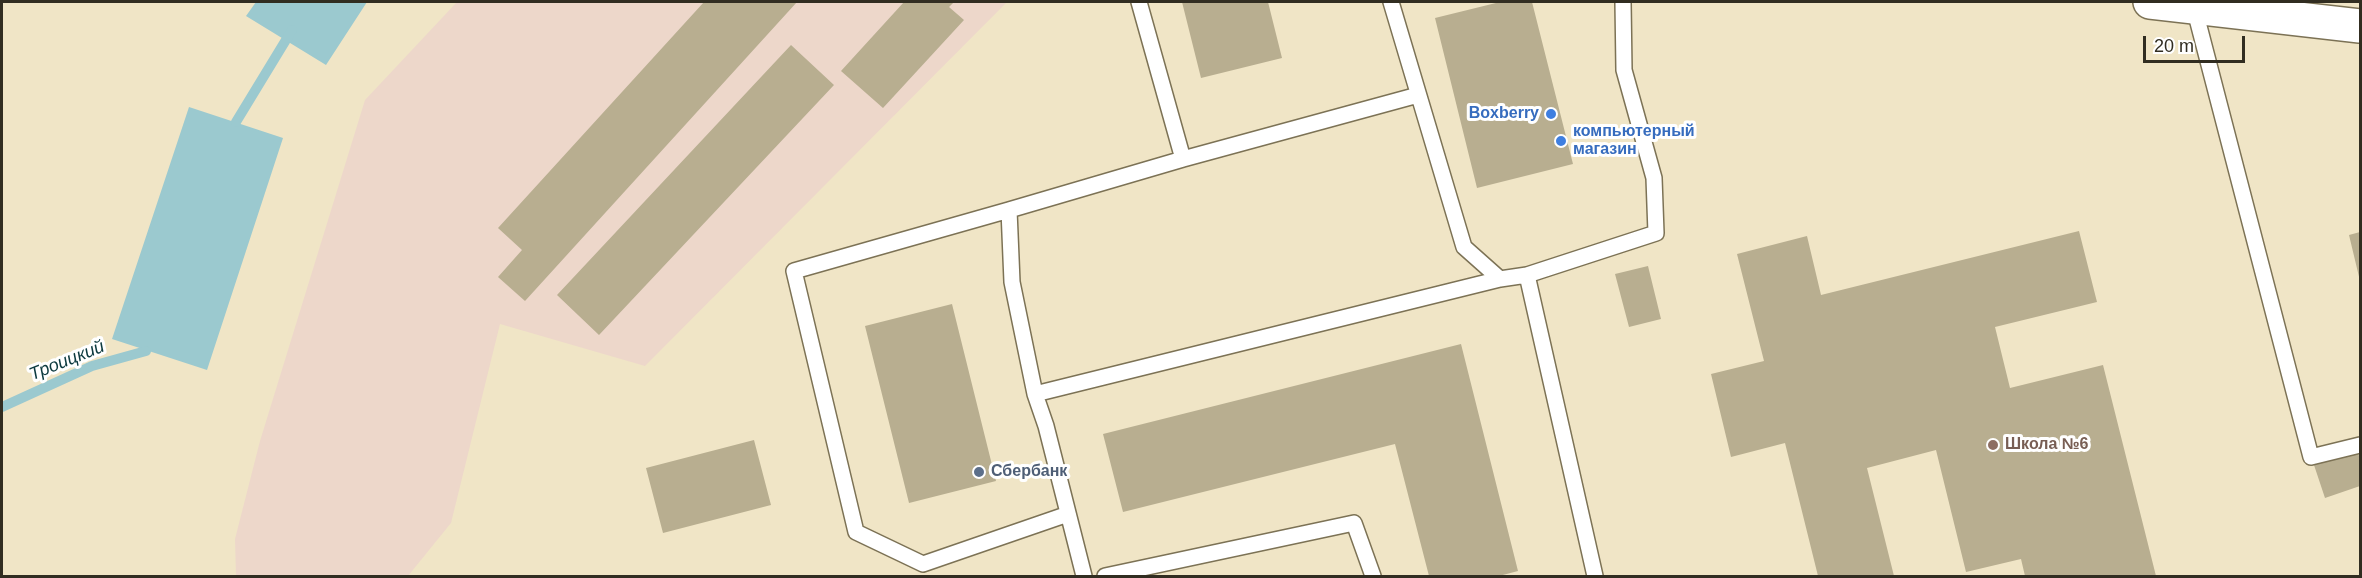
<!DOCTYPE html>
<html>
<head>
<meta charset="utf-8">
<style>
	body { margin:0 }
	#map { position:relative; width:2362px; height:578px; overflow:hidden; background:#f0e5c6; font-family:Arial,sans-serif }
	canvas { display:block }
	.frame { position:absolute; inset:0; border:3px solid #312d21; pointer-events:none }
	.scale { position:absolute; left:2143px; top:36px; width:102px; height:27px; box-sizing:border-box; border:3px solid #312d21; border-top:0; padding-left:8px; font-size:18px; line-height:21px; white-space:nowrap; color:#312d21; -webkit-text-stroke:4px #fff; paint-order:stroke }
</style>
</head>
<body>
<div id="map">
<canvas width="2362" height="578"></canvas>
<div class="frame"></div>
<div class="scale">20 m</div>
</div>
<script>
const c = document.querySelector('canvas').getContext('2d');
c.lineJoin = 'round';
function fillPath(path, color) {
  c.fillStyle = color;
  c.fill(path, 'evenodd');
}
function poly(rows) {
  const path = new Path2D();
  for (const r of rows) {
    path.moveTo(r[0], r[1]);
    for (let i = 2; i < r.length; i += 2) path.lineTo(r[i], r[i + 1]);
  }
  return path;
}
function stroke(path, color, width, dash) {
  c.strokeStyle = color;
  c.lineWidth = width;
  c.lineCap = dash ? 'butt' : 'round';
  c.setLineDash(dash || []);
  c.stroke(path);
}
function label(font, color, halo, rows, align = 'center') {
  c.font = font + ' Arial,sans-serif';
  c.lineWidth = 6;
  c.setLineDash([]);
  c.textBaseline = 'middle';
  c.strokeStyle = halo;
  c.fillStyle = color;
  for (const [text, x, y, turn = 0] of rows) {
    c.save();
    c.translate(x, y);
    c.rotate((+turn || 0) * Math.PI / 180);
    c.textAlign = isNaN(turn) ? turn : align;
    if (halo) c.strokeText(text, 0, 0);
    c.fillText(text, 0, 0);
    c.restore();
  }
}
fillPath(poly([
	[457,2,1007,2,645,366,500,324,451,523,408,576,236,576,235,539,260,441,365,100]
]), '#edd7ca');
fillPath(poly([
	[256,2,367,2,326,65,246,16],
	[189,107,283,138,207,370,112,339]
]), '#9bc9cf');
stroke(poly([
	[236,122,292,30],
	[2,407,92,366,146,351]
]), '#9bc9cf', 10);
fillPath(poly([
	[704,2,797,2,525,301,498,277,522,250,498,228],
	[904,2,954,2,949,7,964,20,883,108,841,71],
	[1182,2,1268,2,1282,58,1201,78],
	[1500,2,1532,2,1573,164,1477,188,1435,18],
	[791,45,834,85,599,335,557,295],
	[2079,231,2097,302,1995,327,2010,388,2103,365,2156,576,2025,576,2021,559,1966,572,1936,450,1867,468,1894,576,1818,576,1785,443,1731,457,1711,374,1764,361,1737,254,1807,236,1821,295],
	[2360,232,2360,281,2349,235],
	[1648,266,1661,319,1629,327,1615,274],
	[952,304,996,481,909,503,865,326],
	[1461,344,1518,571,1499,576,1429,576,1395,444,1123,512,1103,434],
	[754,440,771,505,663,533,646,468],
	[2357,450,2360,459,2360,486,2325,498,2314,465]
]), '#b8ae90');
const service = poly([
	[1139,2,1183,159,1418,95],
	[1391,2,1464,247,1500,279,1527,275],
	[2194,7,2311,457,2360,445],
	[1183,159,1009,210,1012,282,1035,394,1500,279],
	[1009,210,794,271,856,532,923,564,1068,514],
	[1035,394,1046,426,1084,576],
	[1105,576,1354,523,1373,576],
	[1595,576,1527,275,1656,233,1654,178,1624,70,1623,2]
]);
const secondary = poly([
	[2150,2,2360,26]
]);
stroke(service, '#7c7255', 18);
stroke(secondary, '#7c7255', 36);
stroke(service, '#fff', 15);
stroke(secondary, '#fff', 33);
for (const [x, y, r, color] of [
	[1551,114,6,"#3f7fe0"],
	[1561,141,6,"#3f7fe0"],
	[1993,445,6,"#8d6e63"],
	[979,472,6,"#5c6f8a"]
]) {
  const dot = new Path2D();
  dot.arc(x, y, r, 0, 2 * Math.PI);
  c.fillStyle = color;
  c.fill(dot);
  stroke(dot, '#fff', 2);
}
label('bold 16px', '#366cbe', '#fff', [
	["Boxberry",1539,114],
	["компьютерный",1573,132,"left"],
	["магазин",1573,150,"left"]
], 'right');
label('bold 16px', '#785e54', '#fff', [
	["Школа №6",2005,445]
], 'left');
label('bold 16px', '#4e5e75', '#fff', [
	["Сбербанк",991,472]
], 'left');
label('italic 18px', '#0d3a3f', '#fff', [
	["Троицкий",67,361,-22]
]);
</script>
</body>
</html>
